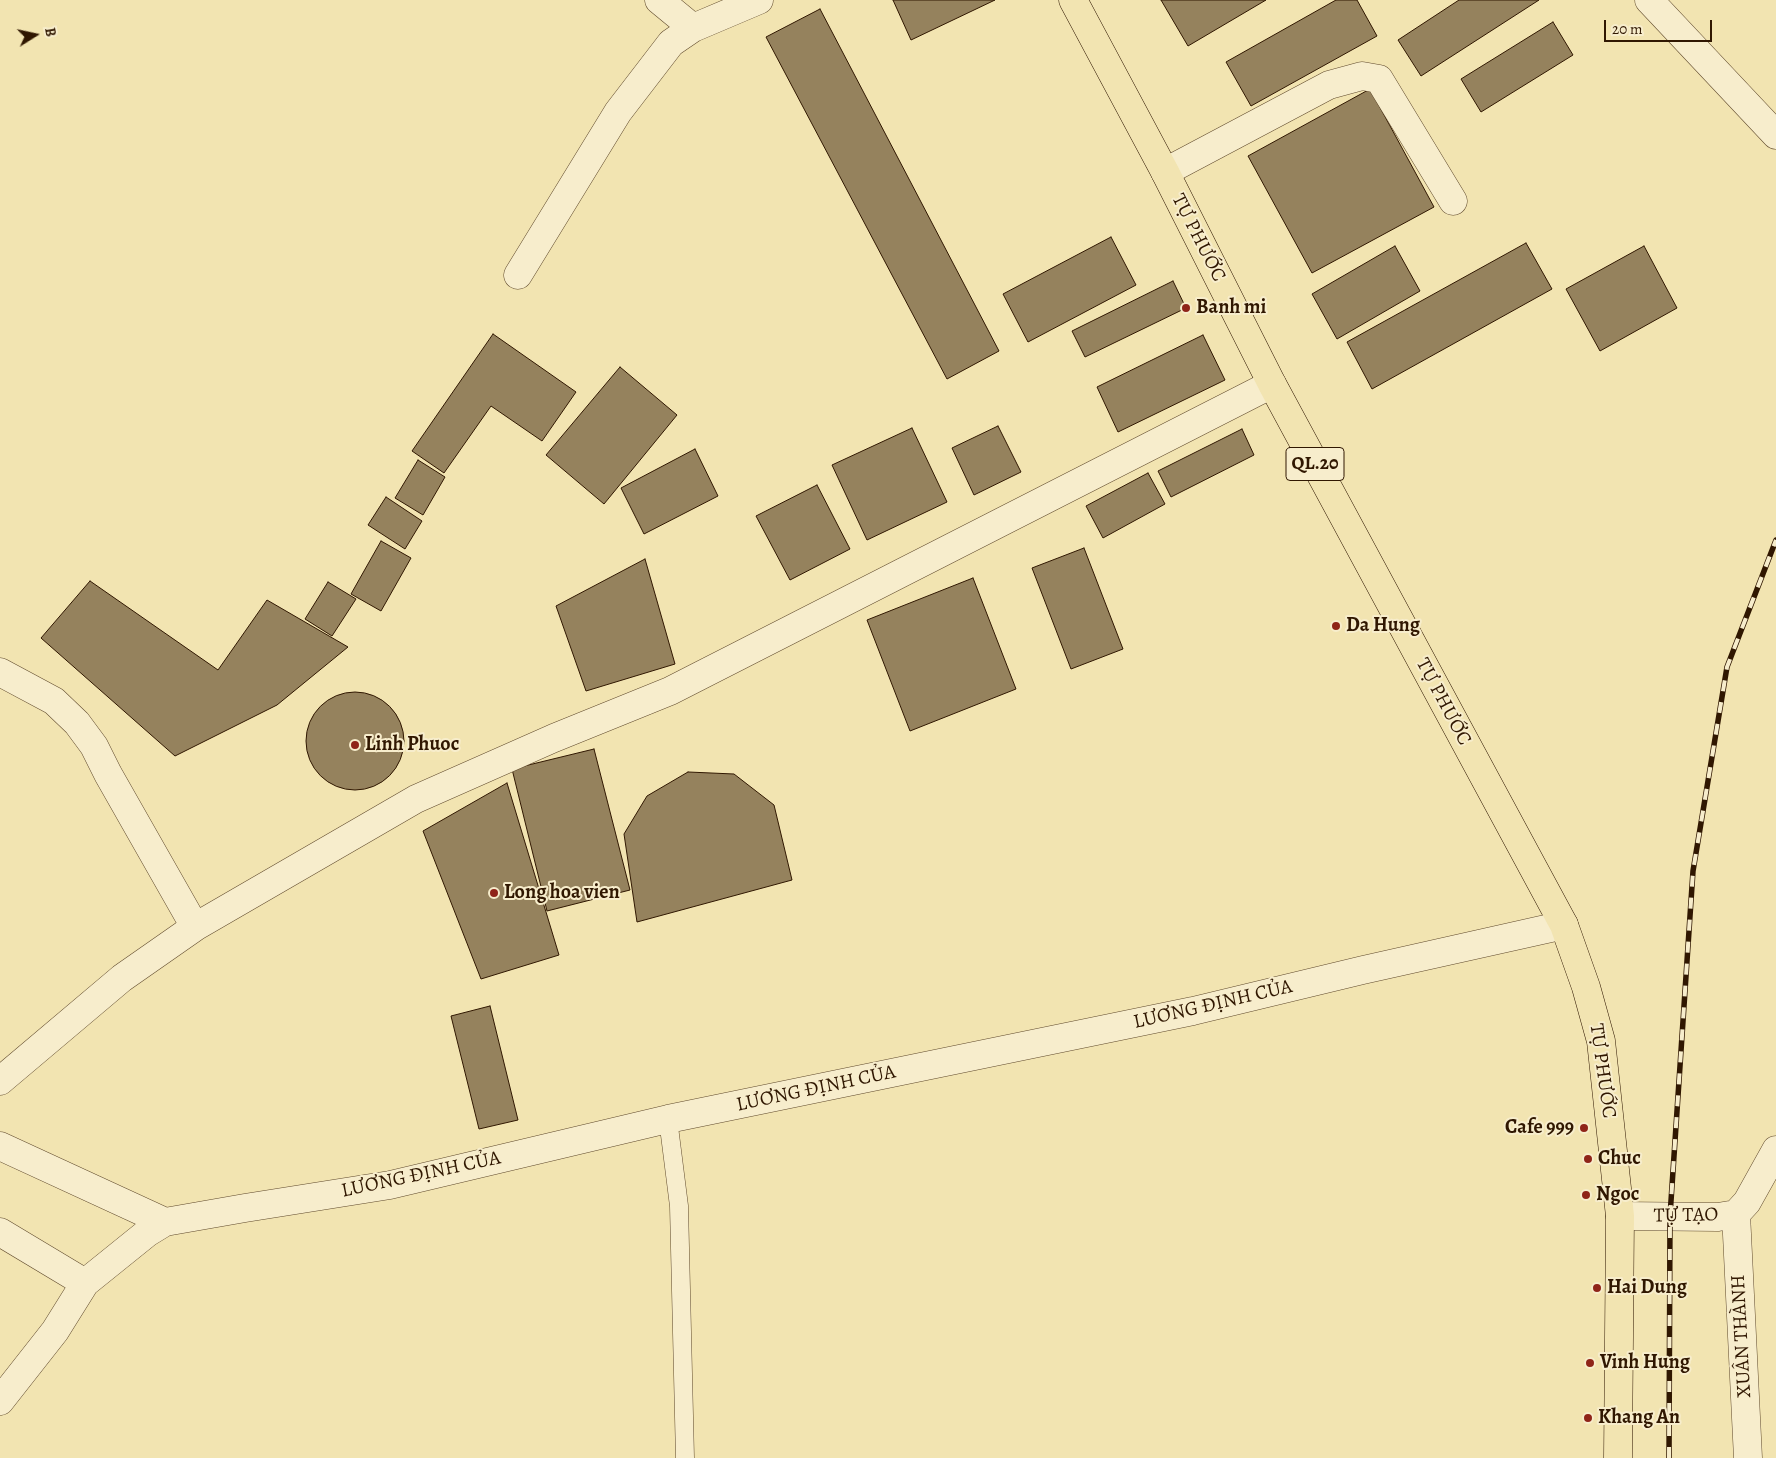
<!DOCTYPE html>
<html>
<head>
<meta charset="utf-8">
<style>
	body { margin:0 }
	#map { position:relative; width:1776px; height:1458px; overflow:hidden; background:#f2e4b1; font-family:Alegreya,serif }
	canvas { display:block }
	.north { position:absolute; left:10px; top:10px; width:50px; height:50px; -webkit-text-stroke:4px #f7edcc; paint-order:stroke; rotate:80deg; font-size:14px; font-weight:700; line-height:20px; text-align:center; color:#301701 }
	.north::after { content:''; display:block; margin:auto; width:18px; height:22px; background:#301701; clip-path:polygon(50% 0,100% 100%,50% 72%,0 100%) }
	.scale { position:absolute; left:1604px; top:20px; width:108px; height:22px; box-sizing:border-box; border:2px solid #301701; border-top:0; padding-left:6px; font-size:15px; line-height:18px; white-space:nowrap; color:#301701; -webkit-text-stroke:4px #f7edcc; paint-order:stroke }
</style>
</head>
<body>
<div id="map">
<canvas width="1776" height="1458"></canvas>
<div class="north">B</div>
<div class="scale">20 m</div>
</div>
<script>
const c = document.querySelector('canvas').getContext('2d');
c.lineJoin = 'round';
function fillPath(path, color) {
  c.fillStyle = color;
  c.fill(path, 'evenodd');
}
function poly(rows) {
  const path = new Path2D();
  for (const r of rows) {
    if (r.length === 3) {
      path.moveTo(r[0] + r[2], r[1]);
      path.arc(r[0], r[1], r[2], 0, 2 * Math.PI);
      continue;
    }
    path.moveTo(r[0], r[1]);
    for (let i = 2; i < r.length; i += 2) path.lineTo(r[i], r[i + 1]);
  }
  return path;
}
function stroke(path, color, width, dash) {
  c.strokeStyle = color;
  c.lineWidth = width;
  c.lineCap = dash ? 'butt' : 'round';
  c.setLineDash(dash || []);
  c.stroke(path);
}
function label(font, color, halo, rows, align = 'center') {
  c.font = font + ' Alegreya,serif';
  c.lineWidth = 4;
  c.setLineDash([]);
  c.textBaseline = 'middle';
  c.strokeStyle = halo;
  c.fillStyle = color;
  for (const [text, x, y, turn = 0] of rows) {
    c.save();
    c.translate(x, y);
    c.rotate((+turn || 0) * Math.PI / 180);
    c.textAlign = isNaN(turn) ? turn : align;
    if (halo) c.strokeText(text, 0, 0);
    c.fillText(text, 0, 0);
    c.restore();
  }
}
const building = poly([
	[893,0,995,0,911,40,893,0],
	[1161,0,1266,0,1188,46,1161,0],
	[1336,0,1357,0,1377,36,1251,106,1226,62,1336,0],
	[1459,0,1539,0,1421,76,1398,40,1459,0],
	[820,9,999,351,947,379,766,37,820,9],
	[1553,22,1573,55,1481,112,1461,79,1553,22],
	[1370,89,1434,207,1312,273,1248,156,1370,89],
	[1111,237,1136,285,1028,342,1003,294,1111,237],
	[1526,243,1552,289,1372,389,1347,342,1526,243],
	[1395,246,1420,291,1337,339,1312,294,1395,246],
	[1644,246,1677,308,1600,351,1566,289,1644,246],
	[1173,281,1186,308,1085,357,1072,331,1173,281],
	[493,334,576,392,542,441,491,406,444,473,412,451,493,334],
	[1203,335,1225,380,1118,432,1097,387,1203,335],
	[620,367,677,415,604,504,546,455,620,367],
	[998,426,1021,472,974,495,952,448,998,426],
	[912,428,947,502,867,540,832,465,912,428],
	[1242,429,1254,455,1171,497,1158,471,1242,429],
	[695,449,718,496,644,534,621,488,695,449],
	[418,460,445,477,423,515,395,498,418,460],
	[1148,473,1165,504,1103,538,1086,506,1148,473],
	[817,485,850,549,790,580,756,516,817,485],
	[386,497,422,521,405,549,368,525,386,497],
	[381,541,411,558,381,611,351,594,381,541],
	[1084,548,1123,649,1071,669,1032,568,1084,548],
	[645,559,675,664,586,691,556,606,645,559],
	[973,578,1016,689,910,731,867,620,973,578],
	[90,581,218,670,267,600,348,647,277,705,175,756,41,638,90,581],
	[328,582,356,599,332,636,305,619,328,582],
	[355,741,49],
	[594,749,630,890,547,911,512,769,594,749],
	[688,772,734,774,774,805,792,880,637,922,624,834,647,796,688,772],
	[507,783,559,955,481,979,423,831,507,783],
	[490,1006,518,1120,479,1129,451,1016,490,1006]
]);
fillPath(building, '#95825d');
stroke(building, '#301701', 1);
const lane = poly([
	[668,1119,679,1206,685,1458]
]);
const street = poly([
	[659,0,693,28],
	[1649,0,1776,135],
	[1165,172,1329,85,1362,76,1379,79,1453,201],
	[518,275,618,112,671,43,693,28,759,0],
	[0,672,54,701,77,723,94,746,108,774,195,927],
	[0,1081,122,978,195,927,416,799,554,738,670,691,1272,384],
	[0,1146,165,1222],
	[1736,1214,1748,1458],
	[1620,1216,1718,1217,1736,1214,1747,1202,1776,1150],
	[0,1232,85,1283],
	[0,1401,55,1331,85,1283,147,1233,165,1222,245,1208,390,1185,668,1119,1193,1011,1363,970,1564,925]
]);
const highway = poly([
	[1073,0,1165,172,1272,384,1564,925,1586,987,1601,1041,1620,1216,1618,1458]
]);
stroke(lane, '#604a2d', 19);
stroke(street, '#604a2d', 29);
stroke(highway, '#301701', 29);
stroke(lane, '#f7edcc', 18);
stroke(street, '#f7edcc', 28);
stroke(highway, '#f2e4b1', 28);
const rail = poly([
	[1669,1458,1670,1216,1693,871,1727,667,1776,540]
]);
stroke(rail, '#301701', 5.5);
stroke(rail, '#f7edcc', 4, [11]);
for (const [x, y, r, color] of [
	[1186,308,5,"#8f2418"],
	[1336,626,5,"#8f2418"],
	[355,745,5,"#8f2418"],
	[494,893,5,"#8f2418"],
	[1584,1128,5,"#8f2418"],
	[1588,1159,5,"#8f2418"],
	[1586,1195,5,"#8f2418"],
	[1597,1288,5,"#8f2418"],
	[1590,1363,5,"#8f2418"],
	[1588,1418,5,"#8f2418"]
]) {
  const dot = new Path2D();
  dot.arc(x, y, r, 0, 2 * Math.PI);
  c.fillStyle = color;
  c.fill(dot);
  stroke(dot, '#f7edcc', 2);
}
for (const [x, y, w] of [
	[1315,464,58]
]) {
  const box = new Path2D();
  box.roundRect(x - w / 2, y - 16.5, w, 33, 4);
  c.fillStyle = '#f7edcc';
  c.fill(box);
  stroke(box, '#301701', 1);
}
label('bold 19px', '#301701', null, [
	["QL.20",1315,464]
]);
label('20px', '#301701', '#f7edcc', [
	["TỰ PHƯỚC",1198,238,63],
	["TỰ PHƯỚC",1443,702,62],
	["LƯƠNG ĐỊNH CỦA",1213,1005,-13],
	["TỰ PHƯỚC",1602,1071,82],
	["LƯƠNG ĐỊNH CỦA",816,1089,-12],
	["LƯƠNG ĐỊNH CỦA",421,1175,-12],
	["TỰ TẠO",1686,1216,-1],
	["XUÂN THÀNH",1742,1336,-93]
]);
label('bold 20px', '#301701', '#f7edcc', [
	["Banh mi",1196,308],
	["Da Hung",1346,626],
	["Linh Phuoc",365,745],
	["Long hoa vien",504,893],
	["Cafe 999",1574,1128,"right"],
	["Chuc",1598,1159],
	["Ngoc",1596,1195],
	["Hai Dung",1607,1288],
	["Vinh Hung",1600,1363],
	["Khang An",1598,1418]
], 'left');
</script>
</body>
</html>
